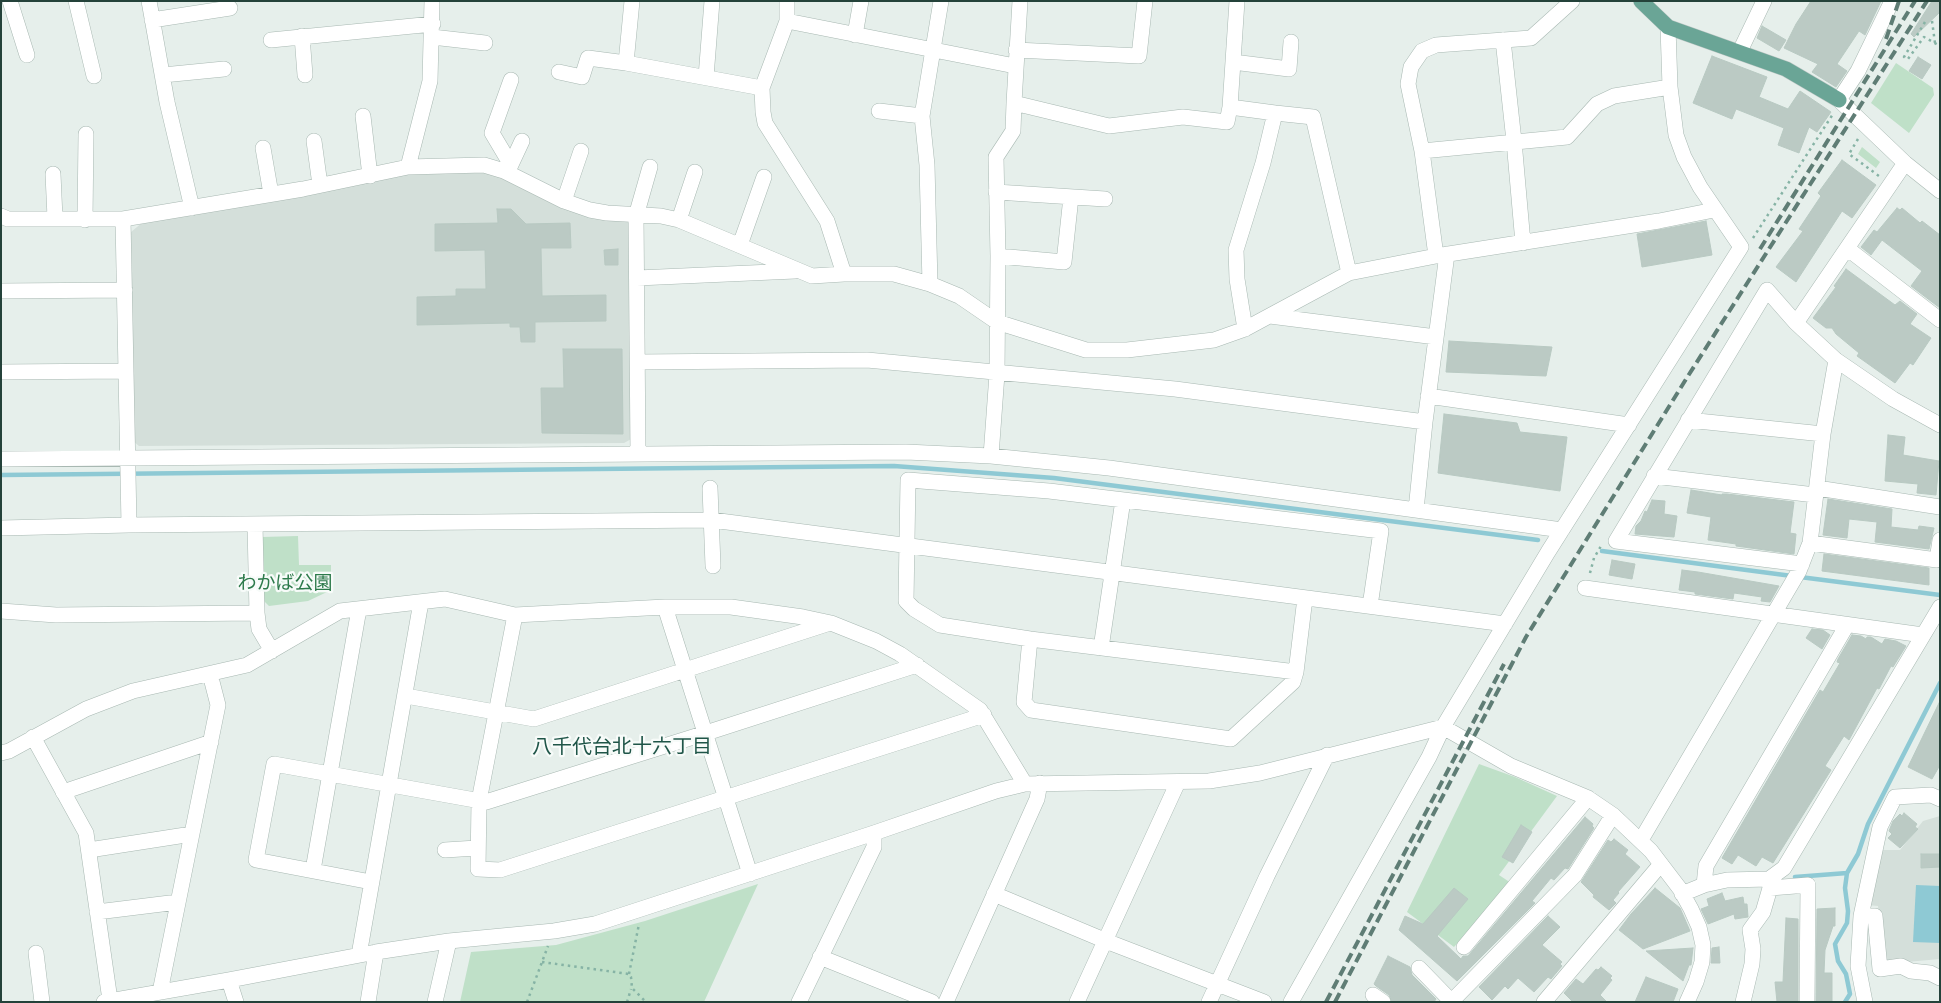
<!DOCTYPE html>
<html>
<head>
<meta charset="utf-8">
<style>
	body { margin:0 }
	#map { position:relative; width:1941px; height:1003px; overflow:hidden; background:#e6efeb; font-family:"Exo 2",sans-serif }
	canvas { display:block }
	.frame { position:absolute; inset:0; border:2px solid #24423a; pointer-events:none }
</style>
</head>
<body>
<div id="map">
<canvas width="1941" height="1003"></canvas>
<div class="frame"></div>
</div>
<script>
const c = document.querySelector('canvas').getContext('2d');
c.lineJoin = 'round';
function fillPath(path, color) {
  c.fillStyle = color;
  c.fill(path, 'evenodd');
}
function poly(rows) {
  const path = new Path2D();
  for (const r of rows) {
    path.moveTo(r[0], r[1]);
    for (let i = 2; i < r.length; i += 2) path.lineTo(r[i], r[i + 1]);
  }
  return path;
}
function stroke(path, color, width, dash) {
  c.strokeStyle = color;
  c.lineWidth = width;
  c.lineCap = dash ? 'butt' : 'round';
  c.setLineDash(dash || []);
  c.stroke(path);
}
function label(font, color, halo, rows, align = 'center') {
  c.font = font + ' "Exo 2","Noto Sans JP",sans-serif';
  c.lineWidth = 4.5;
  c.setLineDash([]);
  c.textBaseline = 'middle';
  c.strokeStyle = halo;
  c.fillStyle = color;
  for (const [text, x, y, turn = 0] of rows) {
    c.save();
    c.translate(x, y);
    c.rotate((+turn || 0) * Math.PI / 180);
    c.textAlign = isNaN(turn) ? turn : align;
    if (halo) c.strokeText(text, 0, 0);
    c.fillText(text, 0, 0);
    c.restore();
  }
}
fillPath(poly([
	[485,172,627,220,630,224,633,438,624,443,139,446,133,441,131,232,143,222,414,173],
	[1940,816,1940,959,1884,964,1878,906,1868,905,1880,850,1900,850,1923,821]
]), '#d4dfda');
fillPath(poly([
	[1896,63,1933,88,1934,95,1909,133,1871,103],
	[1862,147,1880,162,1876,168,1858,154],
	[298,536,299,565,331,565,331,588,327,592,308,601,269,606,263,600,262,537],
	[1479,764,1515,777,1557,796,1499,875,1511,883,1454,947,1407,912],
	[758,884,704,1002,460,1002,471,952,556,945,645,921]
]), '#bfe0c8');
fillPath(poly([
	[1916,885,1940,886,1940,943,1913,942]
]), '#8ec9d4');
stroke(poly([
	[1,475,894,466,1054,478,1538,540],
	[1602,551,1792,576],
	[1800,577,1940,595],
	[1795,877,1847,873],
	[1845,1002,1850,994,1846,974,1838,961,1835,944,1847,923,1848,911,1845,888,1847,873,1858,854,1868,824,1940,683]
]), '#8ec9d4', 4.5);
const building = poly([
	[1811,1,1881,1,1865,35,1859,31,1837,64,1847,71,1836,87,1812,72,1818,64,1784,48,1796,24,1811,1],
	[1932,1,1940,1,1940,12,1914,37,1911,34,1932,1],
	[1762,26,1786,40,1779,51,1757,38,1762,26],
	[1712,56,1767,77,1759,97,1788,109,1800,91,1831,112,1817,132,1809,127,1799,153,1778,145,1784,128,1736,109,1732,119,1693,103,1712,56],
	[1918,57,1931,65,1922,79,1909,71,1918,57],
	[1842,160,1876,185,1852,218,1842,211,1796,282,1776,267,1803,231,1799,229,1821,196,1818,193,1842,160],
	[1897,208,1900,210,1902,208,1920,223,1922,221,1940,235,1940,308,1911,286,1922,271,1882,240,1871,255,1861,247,1874,230,1877,232,1897,208],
	[497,209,511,209,526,224,570,223,571,248,541,248,542,296,606,295,606,321,535,322,535,342,521,342,520,327,510,327,510,323,417,325,417,297,456,296,456,289,486,289,485,250,435,251,435,224,498,223,497,209],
	[1706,221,1712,255,1642,267,1637,234,1706,221],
	[618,249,618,265,605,265,604,250,618,249],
	[1846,269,1895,305,1900,301,1917,314,1910,324,1931,338,1913,365,1910,363,1895,383,1857,356,1859,353,1836,334,1832,328,1826,328,1813,318,1836,287,1834,286,1846,269],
	[1449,341,1552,347,1546,376,1446,372,1449,341],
	[563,349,622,349,623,434,542,433,541,388,564,388,563,349],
	[1444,414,1517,423,1520,432,1567,437,1560,491,1438,473,1444,414],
	[1888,435,1905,437,1903,455,1939,461,1936,495,1917,493,1918,484,1885,481,1888,435],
	[1691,490,1722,495,1722,494,1727,494,1794,502,1790,533,1796,534,1794,554,1736,546,1736,544,1708,540,1711,517,1687,513,1691,490],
	[1828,499,1892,509,1891,527,1918,530,1919,526,1934,528,1929,549,1875,542,1877,522,1849,519,1847,538,1823,535,1828,499],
	[1652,500,1665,501,1664,514,1677,516,1674,537,1635,534,1636,526,1641,521,1645,511,1647,512,1652,500],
	[1824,554,1929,568,1929,585,1822,571,1824,554],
	[1612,560,1635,564,1632,579,1609,575,1612,560],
	[1682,570,1698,572,1779,586,1770,602,1761,601,1762,597,1734,593,1733,599,1695,594,1695,592,1679,590,1682,570],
	[1812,629,1823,630,1830,635,1822,649,1806,638,1812,629],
	[1852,635,1861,636,1866,639,1867,637,1871,637,1882,644,1885,639,1896,641,1906,646,1893,667,1891,666,1879,689,1877,688,1849,740,1844,736,1825,766,1831,770,1773,863,1762,857,1756,866,1738,855,1732,864,1722,858,1820,690,1823,692,1840,663,1837,662,1838,659,1852,635],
	[1940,701,1940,765,1932,779,1908,767,1940,701],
	[1904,813,1917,824,1915,827,1918,829,1900,848,1888,838,1892,834,1889,831,1893,821,1900,814,1902,816,1904,813],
	[1585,817,1593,824,1592,826,1594,828,1568,869,1565,868,1554,880,1551,878,1532,901,1535,903,1457,981,1399,930,1405,916,1423,924,1454,888,1468,899,1437,936,1461,959,1463,956,1468,956,1585,817],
	[1521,825,1532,832,1513,863,1502,857,1521,825],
	[1614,839,1628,850,1625,854,1640,867,1618,892,1619,893,1613,900,1616,903,1609,910,1593,897,1594,895,1581,882,1608,840,1611,842,1614,839],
	[1921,854,1940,854,1940,867,1921,868,1921,854],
	[1655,888,1680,908,1690,931,1643,949,1619,930,1631,914,1655,888],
	[1722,893,1725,901,1743,897,1744,904,1747,904,1748,917,1735,919,1734,914,1708,924,1701,909,1709,906,1707,899,1722,893],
	[1835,908,1835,926,1833,926,1825,950,1824,973,1832,973,1832,1002,1816,1002,1817,909,1835,908],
	[1548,916,1560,927,1542,945,1562,962,1560,964,1562,966,1551,979,1548,977,1534,992,1518,978,1508,989,1505,986,1492,1000,1479,987,1548,916],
	[1786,918,1798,919,1798,1002,1777,1002,1775,982,1783,982,1786,918],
	[1719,947,1720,963,1711,963,1712,948,1719,947],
	[1693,948,1691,965,1689,965,1683,981,1646,951,1693,948],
	[1388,956,1410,967,1412,975,1436,999,1434,1002,1392,1002,1389,995,1376,986,1374,984,1388,956],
	[1601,967,1612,976,1610,978,1612,980,1600,995,1607,1002,1573,1002,1564,993,1576,979,1583,984,1596,969,1598,970,1601,967],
	[1646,977,1678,989,1673,1002,1635,1002,1646,977]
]);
fillPath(building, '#bbcac4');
stroke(building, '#b8c9c2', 1);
const minor = poly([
	[10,1,27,55],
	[76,1,94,76],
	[149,1,167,102,192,208],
	[787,1,787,21,762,88,763,112,765,123,827,221,844,274],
	[1020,1,1014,103,1109,126,1183,117,1227,122,1230,107,1237,1],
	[1892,1,1858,71,1839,100,1905,163,1940,191],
	[152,20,230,8],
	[787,21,1015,66],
	[855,35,861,1],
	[302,36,305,75],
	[432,37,485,43],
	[271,40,433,24],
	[1503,40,1514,141,1523,243],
	[1016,50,1139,56,1145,1],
	[1740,51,1764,1],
	[1233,62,1289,69,1291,42],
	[626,63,632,1],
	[559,72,582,77,588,58,626,63,762,88],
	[163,75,224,69],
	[706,77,712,1],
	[1230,107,1275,113,1263,163,1236,250,1237,279,1245,329],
	[879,111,922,116],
	[1275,113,1313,117,1349,273],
	[363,116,370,176],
	[314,141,320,185],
	[263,148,271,194],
	[1422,151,1567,137,1597,104,1614,96,1670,87],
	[511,165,492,133,511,80],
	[408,167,430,81,432,1],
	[508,171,522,141],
	[53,174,55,218],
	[996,192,1105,199],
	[564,201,581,151],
	[1,216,8,219,123,219,303,189,408,167,484,165,504,171,564,201,590,210,607,213,661,216,679,220,812,276,844,274,894,274,930,284,959,296,997,322,1086,350,1127,350,1214,340,1245,329,1349,273,1436,256,1659,221,1714,210],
	[123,219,129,525],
	[85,220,86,134],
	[679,220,695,172],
	[740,245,764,177],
	[1848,249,1940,320],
	[998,256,1064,262,1071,197],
	[1436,256,1422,151,1408,84,1411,67,1422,51,1436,45,1531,38,1572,1],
	[637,278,795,271],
	[930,284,927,165,922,116,941,1],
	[1,291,125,290],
	[1270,316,1436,337],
	[1796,323,1905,163],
	[638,362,867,360,1175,389,1425,422],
	[1,372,126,371],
	[1428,396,1629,425],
	[1688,420,1823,434],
	[638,453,636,216,650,167],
	[991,456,997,374,998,256,996,157,1013,131,1014,103],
	[1,459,906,452,991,456,1109,468,1562,530],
	[1654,476,1815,495],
	[710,488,713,566],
	[1817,488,1940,507],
	[1416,510,1425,422,1447,254],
	[255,525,257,613,259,629,272,651],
	[1,528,129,525,712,520,1505,624],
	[1810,543,1937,560,1940,540],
	[1802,564,1616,541,1767,290,1796,323,1836,360,1893,399,1940,425],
	[1585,588,1923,635],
	[1305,598,1296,672,1030,639,940,625,914,609,906,601,908,480,1049,491,1381,531,1370,606],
	[665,607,750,874],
	[1,611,56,615,257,613],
	[515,615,479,801,478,869,500,870,984,715],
	[1030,639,1024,702,1031,710,1231,739,1293,682,1296,672],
	[1101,648,1123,500],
	[406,696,534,719,830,623],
	[33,737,86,833,110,1000],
	[1,753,9,751,86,709,133,691,247,665,340,611,445,599,515,615,665,607,731,607,803,617,831,623,876,641,900,654,980,710,1025,784],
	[63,792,211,742],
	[1641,840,1799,571,1810,543,1823,434,1836,360],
	[89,850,192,834],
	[445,850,477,848],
	[313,870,359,609],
	[371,882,256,860,274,764,486,802,706,733,917,665],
	[1704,885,1706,866,1847,625],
	[1770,888,1808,885,1807,1002],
	[994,894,1111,943,1264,1002],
	[1682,894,1704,885,1727,880,1769,879,1784,868,1940,607],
	[97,912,178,902],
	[1861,916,1875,916,1880,969,1901,966,1911,971,1930,973,1940,978],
	[1464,947,1588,798],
	[36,953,42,1002],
	[359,955,421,602],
	[820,957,932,1002],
	[1419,968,1452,1002],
	[229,980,236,1002],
	[160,992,218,705,210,674],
	[1373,995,1383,1002],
	[104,1002,229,980,376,952,449,941,554,931,595,924,874,833,996,791,1025,784,1209,781,1260,773,1443,727,1511,766,1588,798,1613,815,1651,851,1680,889,1691,909,1699,927,1703,945,1702,962,1696,982,1687,1002],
	[368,1002,376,952],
	[435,1002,449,941],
	[799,1002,874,847,874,833],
	[946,1002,1037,799,1040,783],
	[1077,1002,1178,782],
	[1209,1002,1267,876,1327,755],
	[1291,1002,1429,757,1443,727,1548,552,1741,247,1700,187,1684,157,1676,135,1670,87,1668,27],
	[1451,1002,1575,875,1613,815],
	[1544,1002,1661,864],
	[1743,1002,1752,964,1753,949,1750,930,1763,912,1770,888,1769,879],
	[1865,1002,1858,966,1861,916,1880,827,1895,797,1931,795,1940,799]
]);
const major = poly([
	[1641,1,1668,27,1786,69,1839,100]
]);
stroke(minor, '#a8b8b2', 16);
stroke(major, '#c2cac8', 16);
stroke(poly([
	[1932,21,1935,43],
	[1925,22,1904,57,1908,59,1924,37,1940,46],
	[1858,139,1849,154,1879,176],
	[1753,238,1833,114],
	[1590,573,1594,558,1601,546],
	[542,962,629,974,631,977,632,988,646,1002],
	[629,974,639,924],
	[527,1002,548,946],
	[627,1002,631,989]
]), '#86b3a5', 2.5, [2.5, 4]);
stroke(minor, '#fff', 15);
stroke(major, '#6aa596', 15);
stroke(poly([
	[1886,39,1899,1],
	[1760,249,1915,1],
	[1326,1002,1504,664],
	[1335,1002,1526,637,1688,376,1927,1]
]), '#5f7d75', 4, [10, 5]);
label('19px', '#2d7a4b', '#f7fbf9', [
	["わかば公園",285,583]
]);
label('20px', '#1f5548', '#f7fbf9', [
	["八千代台北十六丁目",622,746]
]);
</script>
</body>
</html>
